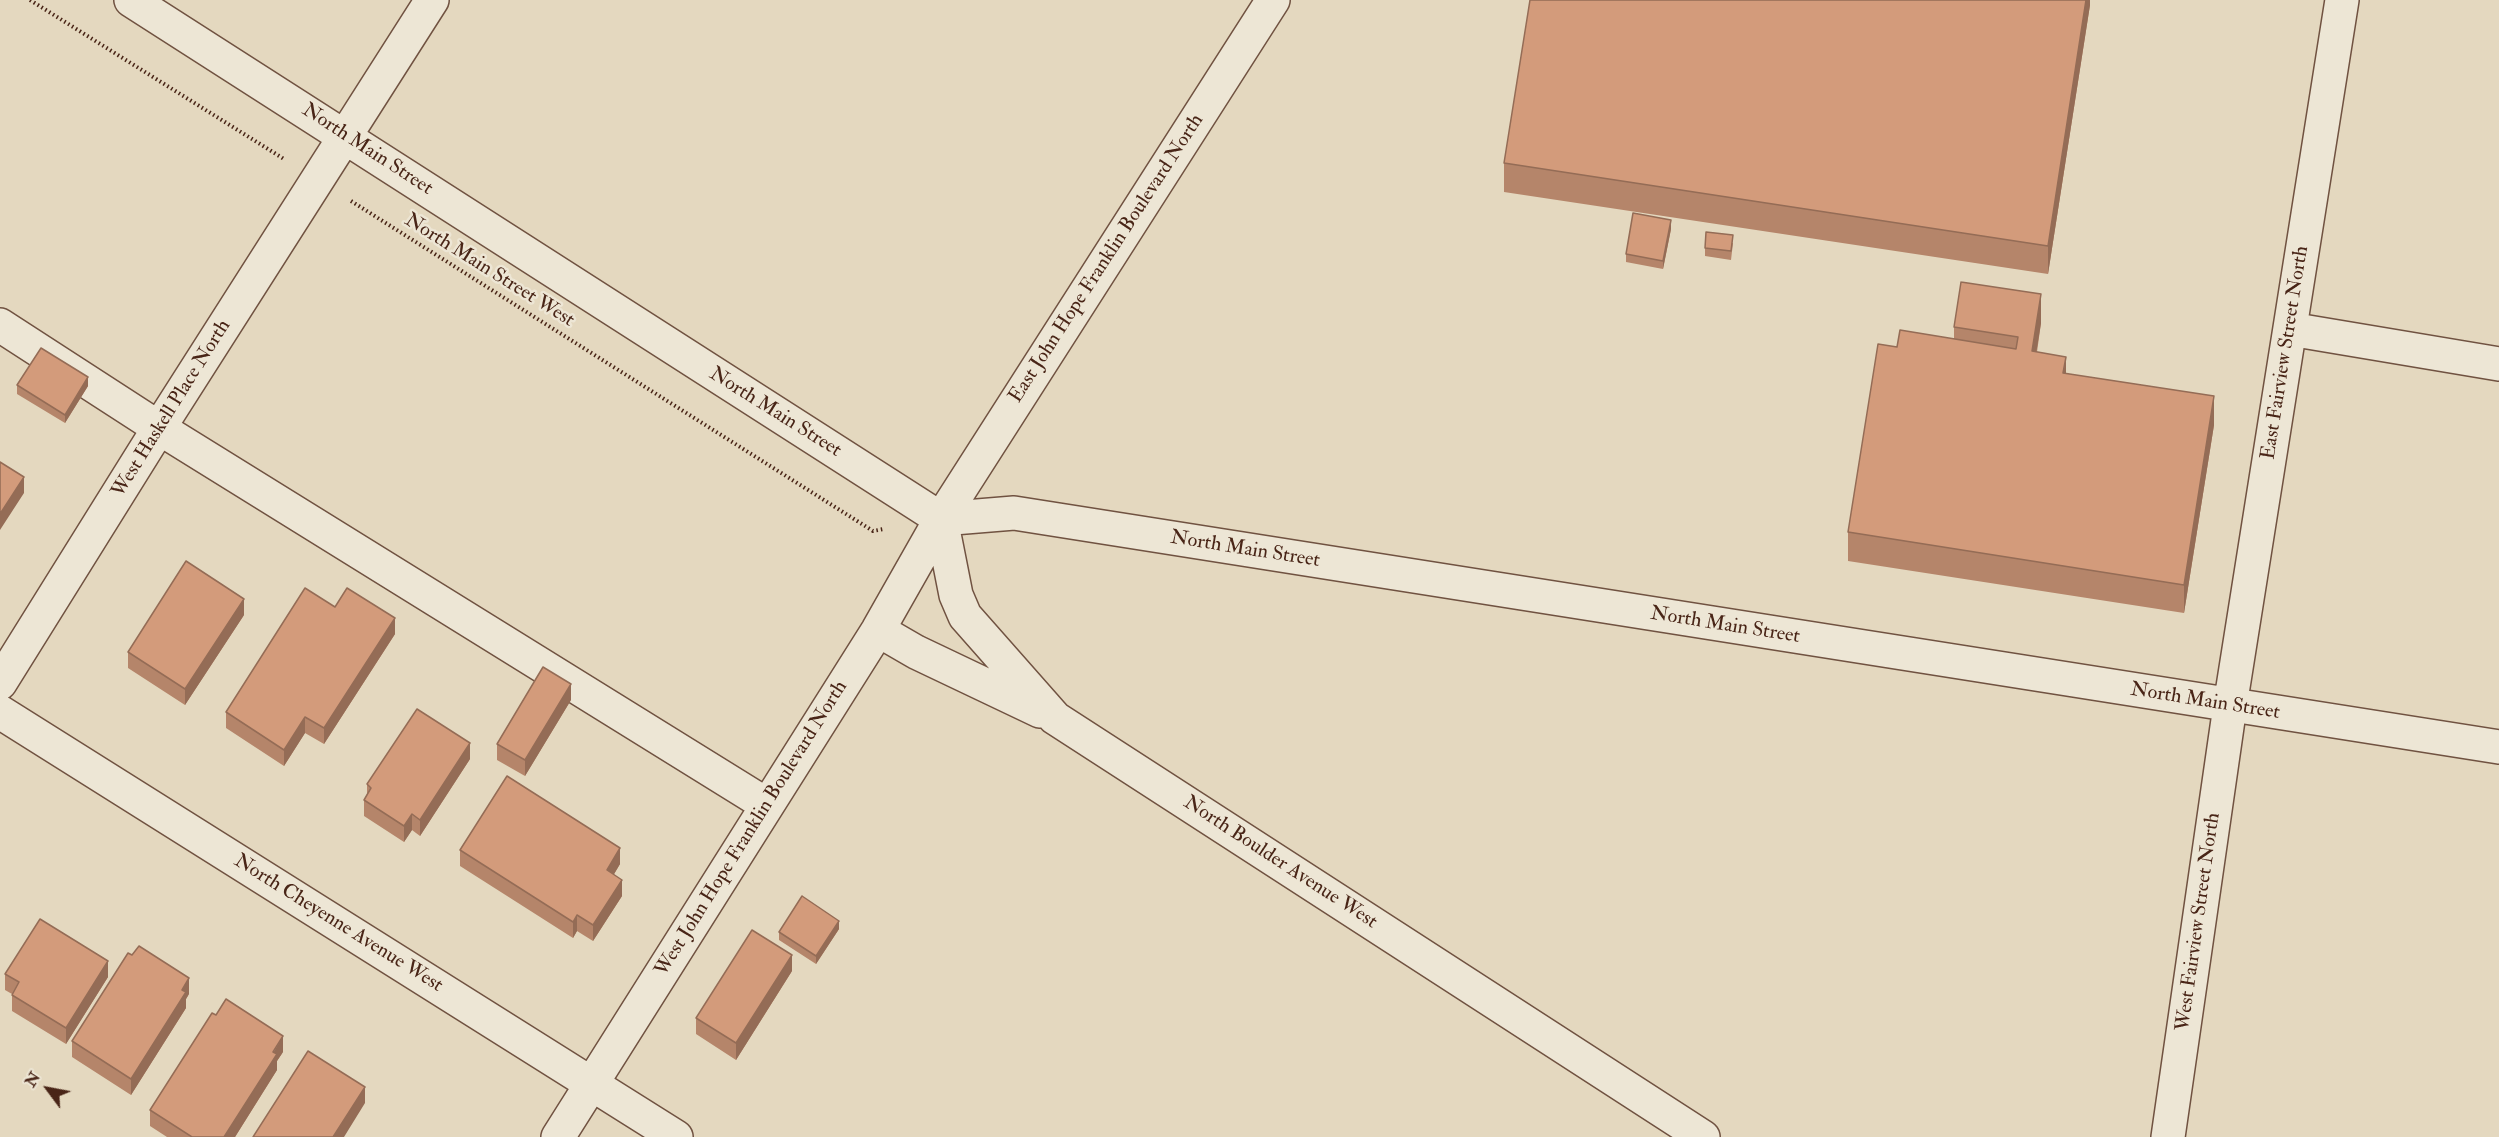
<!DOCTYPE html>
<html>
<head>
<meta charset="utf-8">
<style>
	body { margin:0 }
	#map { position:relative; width:2499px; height:1137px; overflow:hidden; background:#e4d8bf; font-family:"IM FELL Double Pica",serif }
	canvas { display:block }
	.north { position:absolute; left:18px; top:1059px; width:60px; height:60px; -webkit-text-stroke:4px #ede6d5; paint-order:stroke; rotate:302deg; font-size:16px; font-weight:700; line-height:24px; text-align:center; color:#492517 }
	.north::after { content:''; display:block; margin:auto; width:21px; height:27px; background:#492517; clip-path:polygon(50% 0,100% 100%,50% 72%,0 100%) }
</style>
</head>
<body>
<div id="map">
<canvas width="2499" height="1137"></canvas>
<div class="north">N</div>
</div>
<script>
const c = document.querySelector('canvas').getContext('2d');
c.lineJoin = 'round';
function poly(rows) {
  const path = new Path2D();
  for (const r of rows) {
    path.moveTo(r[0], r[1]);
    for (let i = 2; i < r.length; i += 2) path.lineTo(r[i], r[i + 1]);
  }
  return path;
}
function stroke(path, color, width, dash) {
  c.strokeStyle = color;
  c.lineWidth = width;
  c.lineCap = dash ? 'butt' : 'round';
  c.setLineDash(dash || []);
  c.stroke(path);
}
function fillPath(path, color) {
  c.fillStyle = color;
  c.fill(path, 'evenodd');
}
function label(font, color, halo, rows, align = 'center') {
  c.font = font + ' "IM FELL Double Pica",serif';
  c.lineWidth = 5;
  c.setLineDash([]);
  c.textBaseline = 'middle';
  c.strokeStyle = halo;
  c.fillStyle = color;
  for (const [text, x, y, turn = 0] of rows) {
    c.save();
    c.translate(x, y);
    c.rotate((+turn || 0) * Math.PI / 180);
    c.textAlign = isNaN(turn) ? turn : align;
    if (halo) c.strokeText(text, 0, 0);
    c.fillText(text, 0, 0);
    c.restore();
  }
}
const minor = poly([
	[131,0,941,519,1014,513,2499,747],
	[0,325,159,428,767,805],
	[2290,329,2499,364],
	[941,519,956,595,965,616,1055,718,1703,1137],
	[878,630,916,652,1040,711],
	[0,683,159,428,432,0],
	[0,712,676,1137],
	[558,1137,878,630,941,519,1273,0],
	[2168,1137,2230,706,2342,0]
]);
stroke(minor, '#705241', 36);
stroke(poly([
	[30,0,284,159],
	[351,201,873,531,884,529]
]), '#492517', 4, [1.5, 3]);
stroke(minor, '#ede6d5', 33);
fillPath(poly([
	[2090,0,2090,5,2048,274,1504,192,1504,163],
	[1671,229,1663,269,1626,262,1626,254],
	[1733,243,1731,260,1705,256,1705,248],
	[2041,323,2037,352,2066,373,2214,425,2184,613,1848,561,1848,532,1897,347,1954,339,1954,327],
	[17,385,88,386,65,423,17,394],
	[335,607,395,634,324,744,305,733,284,766,226,728,226,712],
	[244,615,185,705,128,668,128,652],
	[571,700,525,776,497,760,497,744],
	[470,759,420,836,412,830,404,842,364,816,364,800,367,795,367,784],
	[460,850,620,864,614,874,622,896,593,941,577,931,573,938,460,866],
	[839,929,816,964,779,940,779,932],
	[792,971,736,1060,696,1034,696,1018],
	[5,974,108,977,66,1044,12,1011,12,994,5,990],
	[189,994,186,999,186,1008,131,1095,72,1057,72,1041],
	[283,1052,277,1061,277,1070,235,1137,167,1137,150,1126,150,1110]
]), '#b5856a');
fillPath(poly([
	[2086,0,2090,0,2090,5,2048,274,2048,246],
	[1671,220,1671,229,1663,269,1663,261],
	[2041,294,2041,323,2032,379,2032,351],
	[2066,357,2066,385,2063,373],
	[88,377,88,386,65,423,65,415],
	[2214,396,2214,425,2184,613,2184,585],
	[24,477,24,493,0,530,0,514],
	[244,599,244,615,185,705,185,689],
	[395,618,395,634,324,744,324,728],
	[571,684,571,700,525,776,525,760],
	[305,717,305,733,284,766,284,750],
	[470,743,470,759,420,836,420,820],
	[412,814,412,830,404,842,404,826],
	[620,848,620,864,607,886,607,870],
	[622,880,622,896,593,941,593,925],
	[577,915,577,931,573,938,573,922],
	[839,921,839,929,816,964,816,956],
	[792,955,792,971,736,1060,736,1043],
	[108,961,108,977,66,1044,66,1028],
	[189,978,189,994,186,999,186,1008,131,1095,131,1079],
	[283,1036,283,1052,277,1061,277,1070,235,1137,224,1137],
	[365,1087,365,1103,344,1137,333,1137]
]), '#946c56');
const building = poly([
	[1530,0,2086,0,2048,246,1504,163,1530,0],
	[1633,213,1671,220,1663,261,1626,254,1633,213],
	[1706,232,1733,235,1731,251,1705,248,1706,232],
	[1961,282,2041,294,2032,351,2066,357,2063,373,2214,396,2184,585,1848,532,1878,344,1897,347,1900,330,2016,349,2018,337,1954,327,1961,282],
	[41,348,88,377,65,415,17,385,41,348],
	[0,462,24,477,0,514,0,462],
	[186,561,244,599,185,689,128,652,186,561],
	[305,588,335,607,347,588,395,618,324,728,305,717,284,750,226,712,305,588],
	[543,667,571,684,525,760,497,744,543,667],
	[417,709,470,743,420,820,412,814,404,826,364,800,371,788,367,784,417,709],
	[507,776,620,848,607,870,622,880,593,925,577,915,573,922,460,850,507,776],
	[802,896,839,921,816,956,779,932,802,896],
	[40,919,108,961,66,1028,12,995,19,982,5,974,40,919],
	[752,930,792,955,736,1043,696,1018,752,930],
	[139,946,189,978,182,990,186,992,131,1079,72,1041,128,953,132,955,139,946],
	[226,999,283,1036,273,1052,277,1054,224,1137,192,1137,150,1110,212,1013,216,1015,226,999],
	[308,1051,365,1087,333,1137,253,1137,308,1051]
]);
fillPath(building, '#d39b7b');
stroke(building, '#946c56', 1.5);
label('20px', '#492517', '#ede6d5', [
	["North Main Street",367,150,33],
	["East John Hope Franklin Boulevard North",1107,259,-57],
	["North Main Street West",489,271,32],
	["East Fairview Street North",2286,353,-81],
	["West Haskell Place North",172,409,-58],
	["North Main Street",775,413,32],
	["North Main Street",1245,550,9],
	["North Main Street",1725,626,9],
	["North Main Street",2205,702,9],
	["West John Hope Franklin Boulevard North",752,829,-58],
	["North Boulder Avenue West",1280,863,33],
	["West Fairview Street North",2199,922,-82],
	["North Cheyenne Avenue West",338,924,32]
]);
</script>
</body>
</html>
